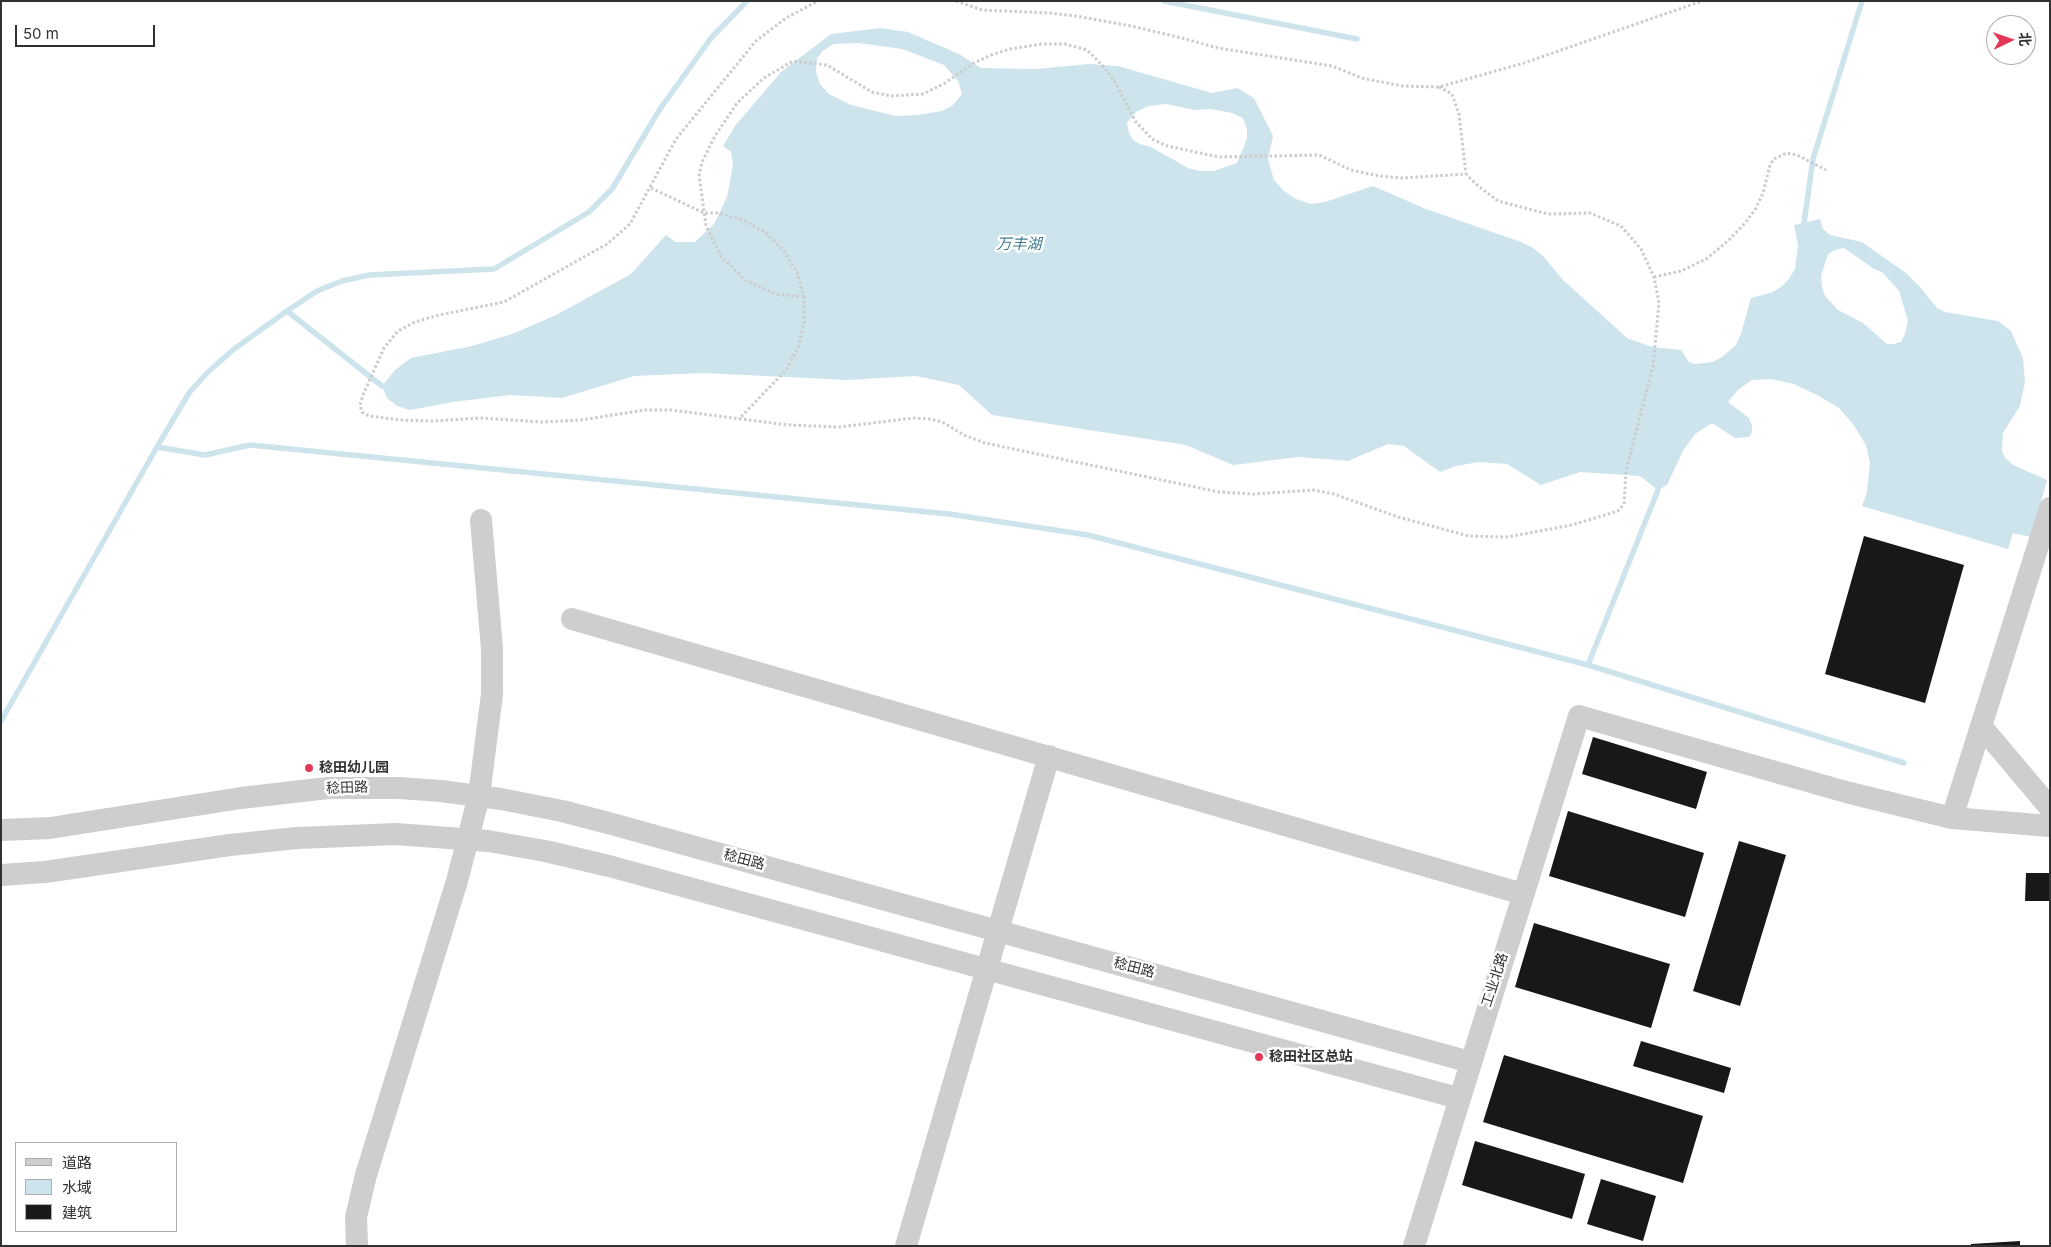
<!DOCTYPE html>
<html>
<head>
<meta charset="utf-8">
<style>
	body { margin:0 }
	#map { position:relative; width:2051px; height:1247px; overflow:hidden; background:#fff; font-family:Inter,"Noto Sans SC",sans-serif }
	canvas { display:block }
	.frame { position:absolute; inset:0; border:2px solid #313131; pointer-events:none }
	.legend { position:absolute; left:15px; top:1142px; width:162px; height:90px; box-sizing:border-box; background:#fff; border:1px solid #adadad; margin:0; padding:6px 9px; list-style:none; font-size:15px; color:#313131 }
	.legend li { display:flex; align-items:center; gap:10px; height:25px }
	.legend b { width:25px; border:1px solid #adadad }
	.north { position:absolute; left:1986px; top:15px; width:50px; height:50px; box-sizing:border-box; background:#fff; border:1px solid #adadad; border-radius:50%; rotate:87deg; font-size:14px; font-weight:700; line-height:20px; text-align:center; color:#313131 }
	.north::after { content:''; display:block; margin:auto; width:18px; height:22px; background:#e33857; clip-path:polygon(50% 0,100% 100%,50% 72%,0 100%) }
	.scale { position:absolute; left:15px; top:25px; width:140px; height:22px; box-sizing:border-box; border:2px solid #313131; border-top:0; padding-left:6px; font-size:15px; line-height:18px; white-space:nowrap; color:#313131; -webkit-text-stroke:4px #fff; paint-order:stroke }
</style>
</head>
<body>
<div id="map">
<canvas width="2051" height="1247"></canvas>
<div class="frame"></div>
<ul class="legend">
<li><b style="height:6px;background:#cecece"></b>道路</li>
<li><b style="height:14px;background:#cde4ed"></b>水域</li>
<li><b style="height:14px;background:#181818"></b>建筑</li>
</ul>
<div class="north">北</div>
<div class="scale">50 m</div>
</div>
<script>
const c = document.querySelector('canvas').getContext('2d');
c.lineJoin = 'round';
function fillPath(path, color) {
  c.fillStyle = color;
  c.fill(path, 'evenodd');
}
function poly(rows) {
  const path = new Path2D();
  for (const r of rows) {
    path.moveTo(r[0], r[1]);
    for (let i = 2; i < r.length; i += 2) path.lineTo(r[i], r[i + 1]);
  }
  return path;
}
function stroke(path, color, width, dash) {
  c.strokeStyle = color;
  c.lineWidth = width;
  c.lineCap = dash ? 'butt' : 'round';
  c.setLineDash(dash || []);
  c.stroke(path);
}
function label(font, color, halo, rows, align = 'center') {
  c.font = font + ' Inter,"Noto Sans SC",sans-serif';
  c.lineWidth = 5;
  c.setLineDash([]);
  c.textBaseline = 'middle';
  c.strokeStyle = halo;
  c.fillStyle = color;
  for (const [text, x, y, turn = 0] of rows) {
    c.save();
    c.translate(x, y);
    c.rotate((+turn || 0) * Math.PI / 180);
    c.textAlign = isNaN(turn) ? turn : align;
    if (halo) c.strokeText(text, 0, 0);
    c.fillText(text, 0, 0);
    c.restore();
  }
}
fillPath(poly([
	[880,28,908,32,959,54,981,68,1036,69,1089,64,1118,66,1212,93,1237,88,1254,98,1273,136,1268,159,1274,180,1284,191,1296,199,1311,204,1325,202,1373,186,1426,209,1521,242,1533,248,1543,256,1563,280,1627,338,1652,347,1681,350,1689,362,1695,364,1713,362,1722,357,1736,345,1741,334,1751,298,1773,292,1782,286,1789,279,1795,269,1798,245,1794,225,1820,219,1823,229,1830,235,1862,242,1906,273,1921,288,1937,308,1945,312,1998,321,2011,331,2023,358,2025,382,2020,406,2003,433,2002,451,2005,458,2013,465,2047,480,2031,537,2013,533,2008,549,1862,506,1867,492,1870,463,1866,445,1853,424,1839,408,1819,396,1794,384,1771,379,1752,380,1738,390,1728,402,1749,418,1752,425,1752,432,1749,437,1735,438,1712,423,1695,434,1683,451,1667,485,1658,490,1640,476,1580,472,1541,485,1507,464,1479,462,1456,466,1440,472,1404,446,1388,444,1348,461,1299,457,1233,465,1186,445,992,415,959,385,916,376,847,380,704,373,634,376,562,398,510,395,453,402,410,410,397,406,387,398,382,386,395,370,411,358,472,346,512,334,556,315,631,274,666,235,676,242,695,242,714,224,727,197,733,165,731,152,723,146,735,126,781,72,831,34],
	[859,43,902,49,944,65,958,81,962,94,953,105,942,111,917,115,896,116,851,105,829,94,820,84,816,72,817,58,824,50,834,44],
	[1166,104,1195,110,1211,109,1232,113,1243,118,1247,129,1247,139,1237,163,1214,171,1200,171,1188,168,1151,147,1140,144,1133,140,1129,133,1127,123,1136,112,1149,106],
	[1844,248,1874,269,1882,272,1899,291,1908,321,1905,334,1901,342,1894,344,1887,344,1863,323,1838,310,1825,296,1822,287,1821,276,1828,254,1835,250]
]), '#cde4ed');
stroke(poly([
	[1164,1,1357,39],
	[1804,223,1813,159,1862,1],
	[287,311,382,386],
	[157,447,205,455,250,445,949,514,1088,535,1588,665,1904,763],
	[1588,665,1658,490],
	[1,721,157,447,189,393,208,372,234,349,287,311,317,291,342,281,369,275,494,269,589,212,612,189,660,109,711,38,747,1]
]), '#cde4ed', 5.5);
fillPath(poly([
	[1864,536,1964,565,1925,703,1825,674],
	[1593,737,1707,772,1696,809,1582,774],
	[1568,811,1704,853,1685,917,1549,876],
	[1739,841,1786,855,1740,1006,1693,991],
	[2026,873,2050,873,2050,901,2025,901],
	[1534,923,1670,964,1651,1028,1515,987],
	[1641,1041,1731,1068,1724,1093,1633,1066],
	[1504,1055,1703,1116,1683,1183,1483,1122],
	[1475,1141,1585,1174,1572,1219,1462,1185],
	[1601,1179,1656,1196,1643,1241,1587,1224],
	[2020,1241,2020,1246,1971,1246,1971,1244]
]), '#181818');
stroke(poly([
	[956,1,982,10,1049,13,1076,16,1131,26,1182,38,1218,48,1332,66,1362,78,1402,86,1439,87,1524,63,1702,1],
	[1439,87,1452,94,1459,114,1466,174],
	[651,188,704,213,718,213,743,220,765,232,783,250,797,272,804,297,804,323,798,348,787,369,739,419],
	[1654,277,1681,271,1706,259,1728,241,1746,222,1756,208,1763,193,1770,165,1774,159,1787,153,1797,155,1826,170],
	[804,297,775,294,745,280,721,256,706,226,699,175,702,162,715,136,737,103,764,78,793,61,827,65,872,92,891,96,923,94,945,83,974,63,991,55,1010,49,1042,44,1065,44,1087,50,1104,67,1115,82,1136,122,1152,139,1167,146,1219,157,1319,155,1351,170,1379,176,1402,178,1466,174,1477,185,1498,201,1548,214,1590,213,1621,226,1641,249,1654,277,1659,303,1653,366,1626,471,1624,504,1618,511,1572,525,1507,537,1469,536,1398,517,1334,494,1313,490,1254,494,1219,492,985,443,964,435,942,422,930,419,914,418,839,427,788,425,671,410,645,410,581,420,542,422,481,418,432,421,401,420,369,416,362,412,360,405,363,395,384,348,398,331,415,322,439,315,504,302,607,244,630,224,676,139,756,41,786,18,818,1]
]), '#cbcbcb', 3, [2.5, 2.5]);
stroke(poly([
	[572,619,1523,894],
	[1981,726,2050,808],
	[1952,818,2050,508],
	[1,830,50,828,241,798,328,788,399,788,441,791,501,799,562,811,612,824,1470,1062],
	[1,875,45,872,230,845,297,838,396,834,488,841,545,851,609,866,1458,1098],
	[357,1246,356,1217,366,1175,457,881,479,796,492,694,492,649,481,520],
	[906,1246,1049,756],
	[1414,1246,1579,716,1846,792,1952,818,2050,826]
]), '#cecece', 22);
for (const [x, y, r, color] of [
	[309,768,5,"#e33857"],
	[1259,1057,5,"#e33857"]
]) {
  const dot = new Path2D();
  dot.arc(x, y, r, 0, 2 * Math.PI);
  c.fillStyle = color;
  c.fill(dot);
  stroke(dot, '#fff', 2);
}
label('bold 14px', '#313131', '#fff', [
	["稔田幼儿园",319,768],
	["稔田社区总站",1269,1057]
], 'left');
label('14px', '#313131', '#fff', [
	["稔田路",347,788,-2],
	["稔田路",744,860,15],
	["稔田路",1134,968,15],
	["工业北路",1495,980,-72]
]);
label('italic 15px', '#3f7c93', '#fff', [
	["万丰湖",1019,244]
]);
</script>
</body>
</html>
